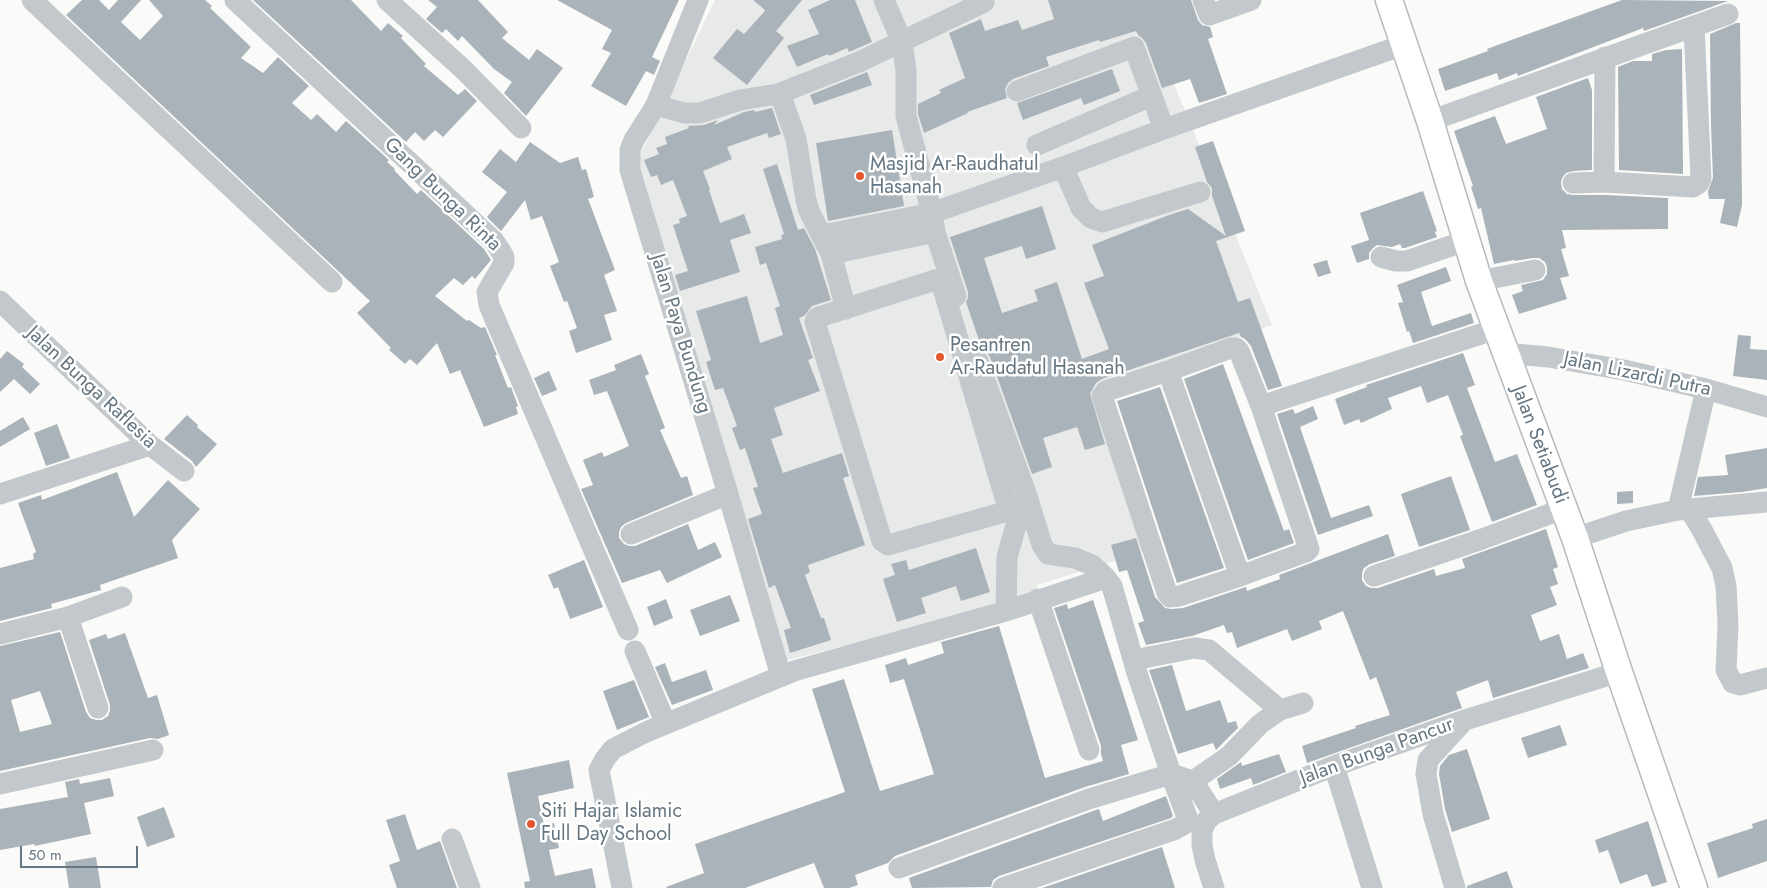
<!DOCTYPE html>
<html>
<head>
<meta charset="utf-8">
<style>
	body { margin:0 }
	#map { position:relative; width:1767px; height:888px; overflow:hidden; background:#fafaf8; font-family:Jost,sans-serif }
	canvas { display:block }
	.scale { position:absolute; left:20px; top:846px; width:118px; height:22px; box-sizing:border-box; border:2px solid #657683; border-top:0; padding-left:6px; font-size:15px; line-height:18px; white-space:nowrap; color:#657683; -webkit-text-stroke:4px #fff; paint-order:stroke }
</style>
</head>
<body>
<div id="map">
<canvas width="1767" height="888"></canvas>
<div class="scale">50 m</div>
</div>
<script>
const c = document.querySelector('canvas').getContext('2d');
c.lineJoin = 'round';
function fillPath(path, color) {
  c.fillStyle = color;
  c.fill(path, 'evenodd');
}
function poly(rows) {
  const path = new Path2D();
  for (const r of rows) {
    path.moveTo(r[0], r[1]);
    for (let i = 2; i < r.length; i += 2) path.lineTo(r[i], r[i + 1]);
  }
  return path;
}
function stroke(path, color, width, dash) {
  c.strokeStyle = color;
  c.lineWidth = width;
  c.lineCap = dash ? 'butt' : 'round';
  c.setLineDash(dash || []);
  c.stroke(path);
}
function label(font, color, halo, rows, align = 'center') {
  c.font = font + ' Jost,sans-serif';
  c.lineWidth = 5;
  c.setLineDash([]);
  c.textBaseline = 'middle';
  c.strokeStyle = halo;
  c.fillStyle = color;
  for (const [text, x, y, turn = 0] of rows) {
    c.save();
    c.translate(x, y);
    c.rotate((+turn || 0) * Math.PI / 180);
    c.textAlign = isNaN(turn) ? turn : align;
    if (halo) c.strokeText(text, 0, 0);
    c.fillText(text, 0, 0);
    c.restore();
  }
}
fillPath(poly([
	[715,0,1140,0,1272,325,1097,389,1143,552,1037,585,1038,599,787,660,638,159]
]), '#e8e9e9');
fillPath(poly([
	[82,0,99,0,109,10,118,0,141,0,121,22,140,40,163,16,149,0,205,0,212,6,210,8,251,47,241,58,263,73,278,57,309,86,292,103,311,120,317,114,336,132,346,121,389,160,387,162,395,169,394,170,417,194,421,190,484,249,491,260,475,279,472,276,463,285,454,278,435,296,467,321,469,320,481,328,485,327,497,355,495,355,508,388,511,387,518,406,516,407,518,414,484,427,460,370,450,374,437,343,417,365,410,359,405,364,389,350,391,348,357,313,370,301,66,15],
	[253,0,351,0,381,31,388,23,403,36,401,38,426,64,424,66,458,95,465,89,477,101,443,137,435,130,424,141,415,132,406,142],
	[428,0,478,0,508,32,502,38,529,60,537,49,563,68,526,116,504,93,512,82,494,69,462,36,458,41,446,29,442,33,426,19,437,7],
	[557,0,679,0,652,57,660,61,654,75,646,71,626,106,591,86,611,53,602,49,612,30],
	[753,0,802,0,776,31,784,38,747,85,713,58,737,29,744,34,764,12,765,10],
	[830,0,855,0,872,42,849,52,847,48,829,56,828,54,797,67,787,46,819,34,808,10],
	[1048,0,1191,0,1198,20,1202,25,1210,27,1213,37,1208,39,1227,94,1199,103,1190,79,1162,88,1146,43,1142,38,1138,35,1136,31,1100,42,1099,40,1046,57,1049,66,1013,79,1008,83,1005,89,1007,98,967,112,968,113,924,133,918,114,918,104,941,93,939,90,965,78,949,33,981,19,985,31,1018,20,1022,30,1054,19],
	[1622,0,1728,1,1644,31,1643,28,1518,76,1517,73,1499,80,1497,73,1445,91,1438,69,1488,51,1487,49,1503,43],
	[1736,23,1740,23,1742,205,1737,227,1720,223,1725,199,1709,199,1708,191,1713,178,1711,125,1710,34],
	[1682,49,1683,174,1619,170,1618,67,1633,61,1652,61,1652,54,1666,50],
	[1112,69,1120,91,1084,105,1081,98,1023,120,1017,103],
	[867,72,872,85,814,105,810,95],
	[1588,78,1592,90,1592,170,1573,171,1566,173,1562,178,1561,183,1562,189,1567,194,1573,195,1606,195,1668,198,1668,229,1562,230,1566,248,1561,249,1569,276,1560,278,1567,299,1519,314,1512,295,1523,291,1521,285,1543,280,1547,274,1547,267,1545,262,1539,258,1533,258,1515,261,1514,260,1494,264,1481,208,1478,209,1471,187,1473,186,1454,131,1495,116,1506,144,1547,129,1536,97],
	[772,108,781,134,769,138,767,133,727,147,732,159,703,171,710,189,709,190,720,223,744,214,751,233,730,240,740,272,680,291,675,275,688,271,673,225,680,223,679,219,687,216,673,180,661,185,657,175,651,177,644,160,659,154,656,148,667,144,665,137,689,128,688,126,704,125,718,120,714,125,744,112,754,110,755,112],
	[892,130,904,206,828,221,816,143],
	[1213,141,1245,231,1216,241,1238,302,1250,298,1282,386,1268,390,1251,346,1245,339,1241,337,1239,333,1102,379,1096,383,1090,394,1105,444,1085,450,1077,427,1043,438,1052,467,1032,474,990,357,986,351,982,349,966,302,968,298,968,292,950,237,1042,206,1056,249,1026,259,1022,246,984,258,1002,313,1038,301,1034,290,1057,282,1082,359,1109,349,1084,283,1104,276,1092,245,1169,215,1188,209,1226,236,1212,196,1212,188,1207,182,1195,147],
	[530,142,560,163,578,157,582,170,586,169,594,197,588,199,615,270,604,275,617,311,604,315,612,340,576,353,569,331,577,328,567,301,564,302,550,266,559,262,542,216,531,220,525,200,501,231,487,217,507,192,482,172,500,149,516,162],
	[777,164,798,230,804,228,815,249,831,300,812,306,804,316,799,318,813,358,808,360,820,391,774,408,783,435,771,439,783,473,842,453,849,476,843,478,865,545,808,565,810,572,805,575,821,618,824,618,831,640,790,653,784,630,791,628,775,585,769,588,748,519,762,514,753,488,758,487,745,448,740,450,732,428,737,426,723,388,715,390,706,362,711,360,696,311,747,296,760,343,783,335,775,308,780,306,766,263,760,265,755,247,782,239,781,235,784,234,763,169],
	[1423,191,1437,231,1435,232,1437,237,1405,248,1402,248,1400,244,1392,247,1377,245,1372,249,1369,253,1369,259,1357,263,1351,246,1369,240,1360,213],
	[1327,260,1331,273,1318,277,1313,264],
	[1446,267,1451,281,1421,292,1432,326,1471,313,1474,323,1413,343,1409,331,1407,332,1398,303,1403,302,1397,285],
	[1738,335,1751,336,1750,349,1767,350,1767,380,1733,376],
	[7,351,24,364,22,367,40,384,30,394,14,379,0,392,0,359],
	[1463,353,1475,385,1467,388,1495,462,1517,454,1537,505,1492,522,1460,436,1463,435,1448,395,1427,403,1421,386,1388,398,1392,409,1361,423,1359,419,1344,425,1335,399,1367,387,1366,385],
	[641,354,649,374,645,376,665,428,660,430,681,478,687,476,693,495,626,523,621,527,619,532,619,538,624,544,629,546,635,546,688,524,698,550,715,542,722,557,667,583,660,570,622,583,581,489,593,485,583,460,602,452,604,457,629,446,607,391,594,395,589,380,616,370,614,365],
	[1223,364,1284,531,1289,529,1294,543,1248,560,1184,379],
	[549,371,557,390,542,396,534,378],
	[1160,387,1224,568,1177,583,1117,401],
	[1313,406,1318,419,1300,427,1331,518,1369,505,1373,516,1318,535,1277,414,1293,409,1295,414],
	[187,415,198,425,197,427,217,444,196,467,192,461,164,439],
	[23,417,30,429,0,447,0,431],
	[57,424,70,458,46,466,34,433],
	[1767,448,1767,488,1742,492,1694,496,1698,477,1728,475,1725,455],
	[117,472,134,517,168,480,200,509,172,540,178,558,100,585,101,590,51,604,52,608,0,621,0,568,34,559,33,554,36,552,18,503,41,495,42,500],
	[1451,476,1470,530,1419,547,1401,494],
	[1633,491,1633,503,1617,504,1617,492],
	[1546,529,1558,567,1553,569,1558,584,1550,587,1557,605,1531,615,1540,641,1559,634,1567,659,1583,653,1589,668,1493,698,1488,680,1456,692,1462,708,1307,763,1302,746,1356,728,1355,726,1390,715,1376,677,1370,680,1343,611,1319,621,1322,629,1292,641,1287,629,1237,648,1232,632,1227,633,1224,625,1192,636,1146,645,1138,623,1144,621,1127,570,1119,572,1111,545,1136,538,1155,597,1165,608,1171,609,1183,608,1246,587,1247,591,1280,579,1279,575,1388,534,1395,556,1370,564,1364,568,1362,573,1362,580,1366,586,1371,588,1378,588,1434,569,1436,576,1465,568,1462,559],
	[976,548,990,592,961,601,956,586,921,598,926,613,897,622,883,579,895,575,891,564,906,560,909,570],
	[584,560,603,607,570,619,558,587,554,589,548,575],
	[730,595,740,621,700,636,690,610],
	[666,599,673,618,654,626,647,607],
	[1093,600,1138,740,1121,745,1129,774,1085,787,895,856,888,863,855,875,858,885,849,888,824,888,814,863,745,888,667,888,666,887,704,873,695,844,845,792,812,689,844,679,880,791,934,774,904,679,890,683,885,665,906,658,908,665,944,653,941,642,999,626,1045,778,1103,761,1101,754,1101,746,1054,608,1067,604,1068,609],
	[60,632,86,712,90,718,96,720,102,720,108,716,110,710,110,705,89,640,106,634,108,639,125,633,148,698,157,695,169,735,158,739,150,738,0,771,0,646],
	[40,691,52,724,20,732,11,700],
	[665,663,672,682,706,670,713,690,672,705,655,667],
	[1172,665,1186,711,1220,700,1228,723,1236,721,1238,728,1216,750,1213,743,1178,754,1149,670],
	[634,680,649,717,617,730,603,691],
	[1560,725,1567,745,1528,758,1521,738],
	[1467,749,1490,819,1452,832,1445,809,1439,774,1440,766,1449,755],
	[1279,754,1286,772,1253,785,1251,778,1220,789,1217,779,1241,762,1242,766],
	[569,760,574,788,538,796,544,825,554,823,559,848,549,850,555,876,592,868,596,888,525,888,524,882,530,881,507,773],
	[110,778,114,796,84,803,91,834,35,846,34,844,0,850,0,809,68,797,65,782,79,779,80,784],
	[1166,796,1173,816,1171,818,999,876,993,880,991,887,912,888,909,878,1093,811,1099,809,1103,821],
	[164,807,175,837,147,847,137,817],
	[405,814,417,850,440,841,457,888,397,888,389,865,400,861,386,820],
	[1767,819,1767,861,1718,878,1707,843,1753,828,1752,824],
	[1648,821,1667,882,1652,887,1647,874,1620,884,1608,850,1599,853,1595,840],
	[1162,847,1175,888,1042,888],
	[96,857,101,888,69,888,65,862],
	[1507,871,1513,888,1467,888,1467,886]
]), '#aab3b9');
const major = poly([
	[1389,0,1430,121,1479,281,1575,538,1619,672,1694,888]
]);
stroke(major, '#b5babe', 29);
stroke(poly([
	[32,0,332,282],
	[235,0,494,241,500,250,504,257,504,263,487,292,489,305,628,630],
	[387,0,464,70,521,128],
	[698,0,656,105,634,140,630,150,630,170,728,494,781,676],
	[884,0,902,42,906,70,906,116,932,213,935,232,956,296],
	[1203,0,1209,15,1251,0],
	[1017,91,1134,47,1164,129],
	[778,94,783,102,796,139,806,200,809,211,831,254,846,309],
	[656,105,684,113,700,113,740,100,778,94,859,62,984,2],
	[1430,121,1728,14],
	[1037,145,1151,96],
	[1063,167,1081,208,1091,218,1102,222,1200,192],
	[1604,182,1605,57],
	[1573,183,1604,182,1693,187,1699,183,1701,179,1694,27],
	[823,235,932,213,1063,167,1164,129,1403,45],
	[831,254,935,232],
	[1381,257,1396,261,1407,261,1465,241],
	[935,280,941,282,942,285,1008,508,1001,513,888,545,882,541,815,322,816,319,819,317,935,280],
	[1479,281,1535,270],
	[0,301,150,445,184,471],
	[1231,348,1236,348,1239,351,1261,406,1309,549,1306,552,1240,576,1179,596,1170,597,1167,593,1102,396,1106,391,1168,371,1231,348],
	[1505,353,1548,357,1624,370,1706,389,1767,407],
	[978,361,1027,496,1019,515,1007,557,1006,611],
	[1168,371,1240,576],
	[1261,406,1496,329],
	[0,494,150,445],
	[1027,496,1042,545,1048,554,1075,558,1092,565,1106,578],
	[1689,509,1701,528,1722,568,1726,586,1728,625,1726,670,1733,683,1740,685,1767,678],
	[1678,510,1706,389],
	[631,534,728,494],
	[1575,538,1626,521,1678,510,1767,502],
	[1374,576,1482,539,1563,509],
	[1038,599,1089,750],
	[68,617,98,708],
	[0,634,68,617,122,597],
	[635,651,666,724],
	[1134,660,1194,648,1209,650,1280,710],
	[1334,766,1372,888],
	[1193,781,1229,756,1260,724,1280,710,1303,703],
	[0,784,153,750],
	[452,839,470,888],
	[899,868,1089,799,1171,774,1187,817,1187,821,1183,825,1176,829,1003,888],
	[622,888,599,770,605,759,613,749,646,732,794,671,1006,611,1106,578,1112,586,1137,673,1171,774,1193,781,1214,814],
	[1214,888,1205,860,1202,845,1202,830,1207,820,1214,814,1334,766,1465,720,1619,672],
	[1455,888,1433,814,1426,774,1428,760,1461,724]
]), '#c3c8cc', 21);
stroke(major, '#fff', 26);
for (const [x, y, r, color] of [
	[860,176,5,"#e4572e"],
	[940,357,5,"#e4572e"],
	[531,824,5,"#e4572e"]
]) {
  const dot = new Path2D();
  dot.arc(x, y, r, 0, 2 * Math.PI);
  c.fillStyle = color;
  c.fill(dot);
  stroke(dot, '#fff', 2);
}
label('20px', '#657683', '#fff', [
	["Masjid Ar-Raudhatul",870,165],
	["Hasanah",870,188],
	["Pesantren",950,346],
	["Ar-Raudatul Hasanah",950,369],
	["Siti Hajar Islamic",541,812],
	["Full Day School",541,835]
], 'left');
label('20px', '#657683', '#fff', [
	["Gang Bunga Rinta",442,195,44],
	["Jalan Paya Bundung",680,334,73],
	["Jalan Lizardi Putra",1637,375,12],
	["Jalan Bunga Raflesia",91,388,43],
	["Jalan Setiabudi",1539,445,69],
	["Jalan Bunga Pancur",1377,752,-20]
]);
</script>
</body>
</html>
